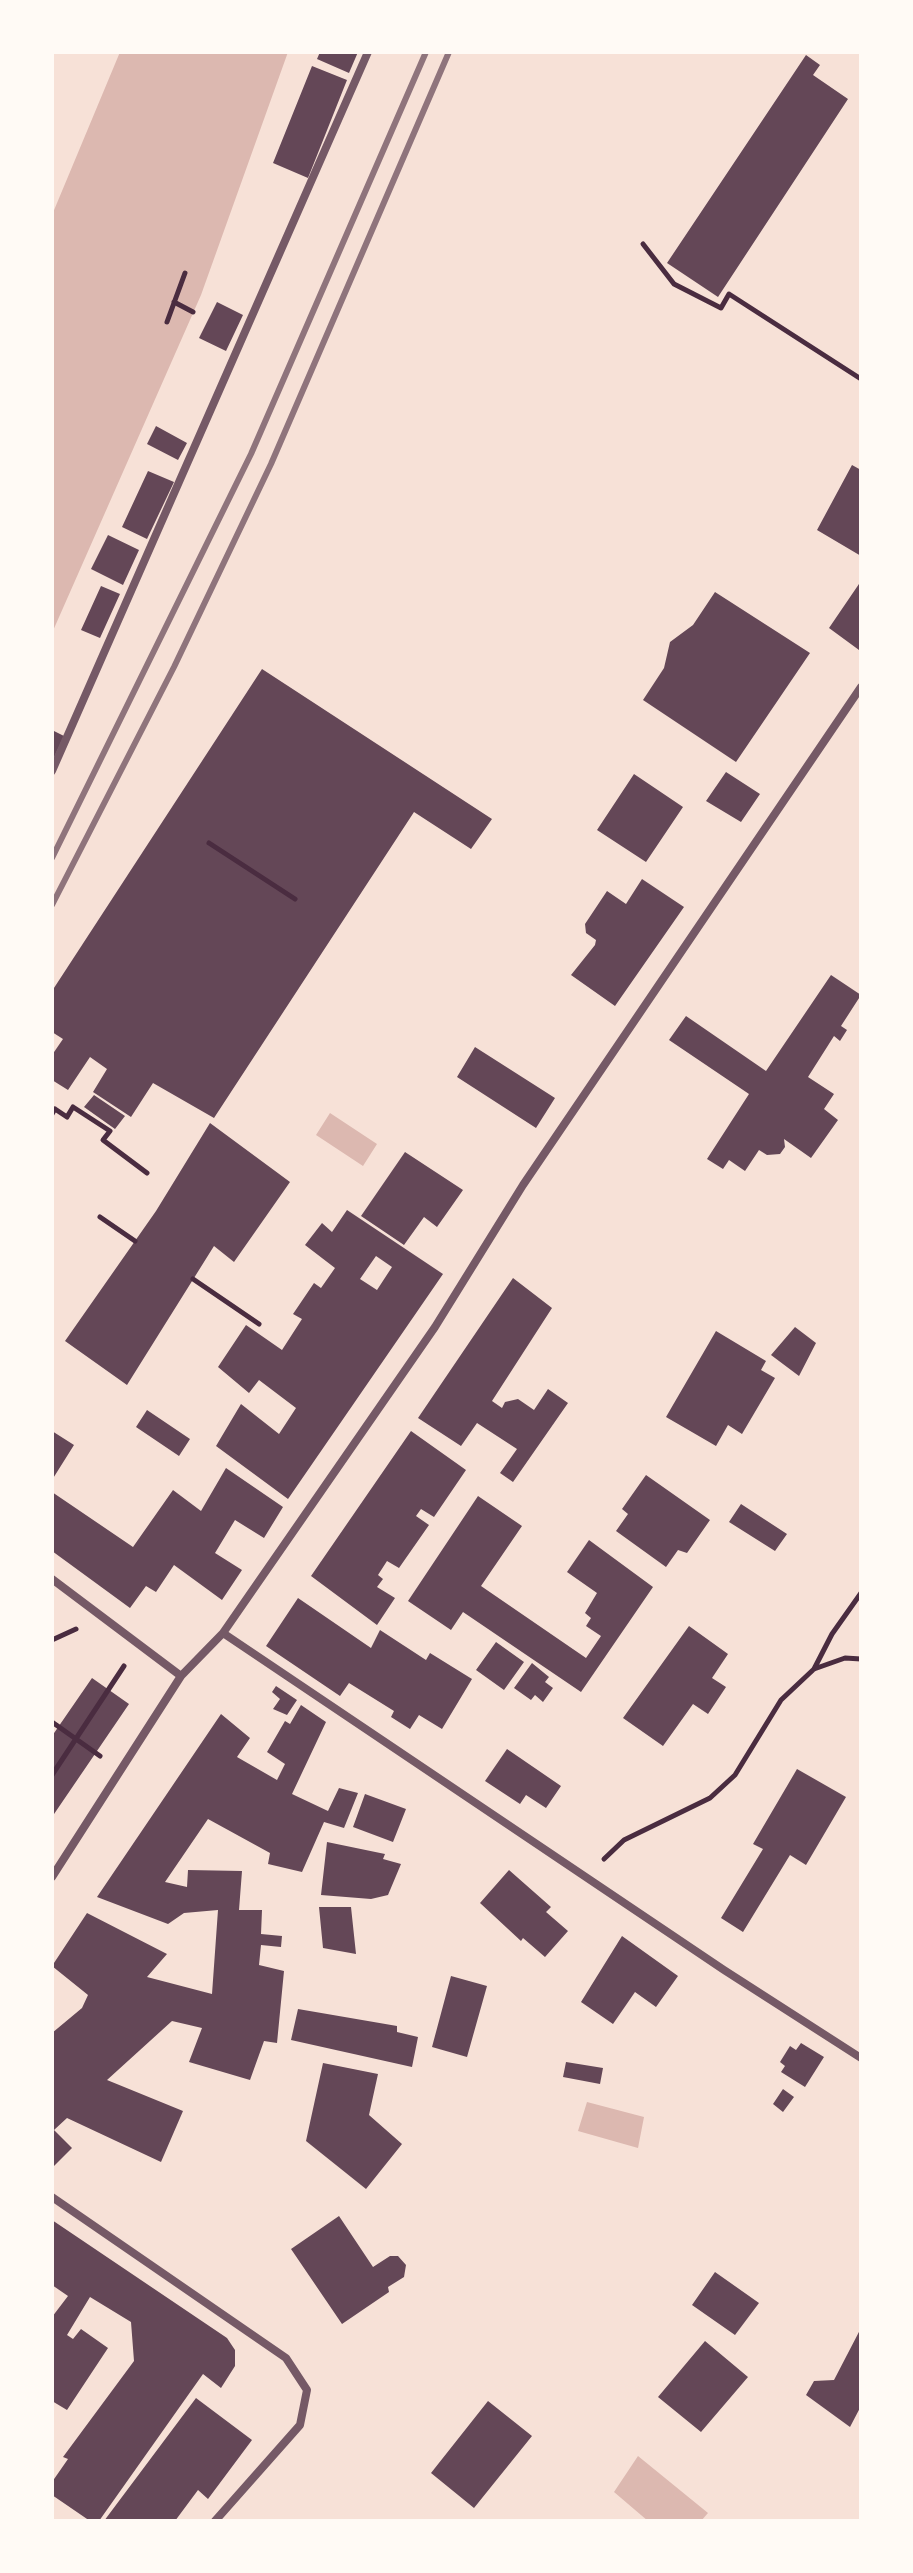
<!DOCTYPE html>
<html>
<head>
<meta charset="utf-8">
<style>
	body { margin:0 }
	#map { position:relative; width:913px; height:2573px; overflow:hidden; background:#f7e1d7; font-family:"IBM Plex Serif",serif }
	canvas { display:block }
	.frame { position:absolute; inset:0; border:54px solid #fffaf5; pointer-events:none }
</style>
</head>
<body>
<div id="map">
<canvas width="913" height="2573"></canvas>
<div class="frame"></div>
</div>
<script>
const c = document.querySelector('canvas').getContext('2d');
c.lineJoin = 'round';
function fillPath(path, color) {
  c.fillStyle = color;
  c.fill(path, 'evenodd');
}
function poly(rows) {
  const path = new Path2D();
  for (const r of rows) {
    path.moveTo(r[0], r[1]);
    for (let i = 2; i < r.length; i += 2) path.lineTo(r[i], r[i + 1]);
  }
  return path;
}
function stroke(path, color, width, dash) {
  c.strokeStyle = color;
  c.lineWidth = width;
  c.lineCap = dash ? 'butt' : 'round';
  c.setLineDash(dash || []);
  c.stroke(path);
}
fillPath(poly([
	[120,52,288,52,201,295,52,633,52,215],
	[330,1113,377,1144,363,1166,316,1135],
	[587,2102,644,2117,638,2148,578,2131],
	[638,2456,708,2513,701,2521,648,2521,614,2492]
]), '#dcb8b0');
fillPath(poly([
	[320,52,358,52,349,73,317,59],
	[806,55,820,65,813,75,848,99,718,297,667,263],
	[312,66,347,80,308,178,273,163],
	[217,302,243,315,226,351,199,338],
	[156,426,187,443,178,460,147,444],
	[852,465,861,470,861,556,817,530],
	[148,471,174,482,147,539,122,527],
	[108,535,139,550,123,585,91,569],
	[861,581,861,646,859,650,829,628],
	[101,586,120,594,100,638,81,630],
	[715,592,810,653,736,762,643,700,664,668,670,642,693,625],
	[262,669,492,819,471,849,414,812,214,1118,153,1083,131,1117,93,1092,107,1069,90,1057,68,1090,52,1080,52,1055,63,1039,52,1032,52,991],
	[52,730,64,736,52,762],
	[726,772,760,794,741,822,706,801],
	[634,774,683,807,646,862,597,830],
	[642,879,684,907,615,1006,571,975,595,945,596,940,586,933,585,924,607,891,626,904],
	[831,975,861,995,841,1026,847,1030,840,1041,834,1036,808,1077,834,1094,824,1109,838,1120,811,1158,784,1139,785,1147,780,1154,767,1155,759,1150,745,1171,729,1160,723,1169,707,1159,749,1094,669,1040,686,1016,766,1071],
	[475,1047,555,1098,536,1128,457,1077],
	[94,1095,125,1116,115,1129,84,1107],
	[210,1123,290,1182,234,1262,214,1246,127,1385,65,1341,156,1211],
	[405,1152,463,1190,437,1227,424,1217,404,1245,361,1216],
	[347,1210,443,1274,288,1499,216,1446,241,1404,279,1434,296,1408,259,1380,249,1393,218,1367,246,1325,282,1350,302,1319,293,1314,314,1283,321,1288,335,1268,305,1245,322,1223,332,1232],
	[376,1256,392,1267,377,1290,360,1279],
	[513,1278,552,1308,492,1401,502,1408,505,1402,518,1399,534,1410,548,1389,568,1403,513,1482,500,1473,517,1449,477,1423,461,1446,418,1418],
	[795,1327,816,1343,799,1376,771,1355],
	[716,1331,766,1361,761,1370,775,1378,742,1434,728,1425,716,1446,666,1417],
	[147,1410,190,1439,179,1456,136,1427],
	[52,1431,74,1445,52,1480],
	[411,1431,466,1470,434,1517,421,1509,416,1516,429,1525,399,1568,387,1561,378,1575,383,1579,377,1587,395,1598,377,1625,311,1576],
	[226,1468,283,1507,264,1538,235,1520,215,1553,242,1570,222,1600,174,1565,156,1592,146,1586,130,1608,52,1551,52,1492,133,1547,173,1490,201,1511],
	[646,1475,710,1520,687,1553,678,1550,666,1567,616,1531,628,1514,622,1509],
	[478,1496,522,1526,481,1586,586,1658,601,1636,586,1626,591,1618,585,1613,597,1593,567,1572,589,1540,653,1587,581,1692,463,1612,451,1630,408,1601],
	[741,1504,787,1534,775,1551,729,1522],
	[298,1598,371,1648,380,1630,426,1660,430,1653,472,1679,442,1729,419,1715,410,1729,391,1717,394,1711,349,1683,340,1696,266,1646],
	[689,1626,728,1654,712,1678,726,1687,708,1714,693,1704,663,1746,623,1718],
	[496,1642,524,1662,504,1690,476,1670],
	[532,1663,549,1677,545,1682,553,1688,543,1702,535,1695,531,1700,514,1688],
	[92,1678,129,1704,52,1817,52,1736],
	[276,1686,297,1700,287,1715,273,1709,280,1699,272,1692],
	[301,1705,326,1722,292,1794,328,1811,339,1788,358,1793,344,1828,324,1822,302,1872,268,1864,270,1853,208,1819,165,1882,187,1887,188,1870,242,1871,239,1910,262,1910,261,1934,282,1936,281,1947,261,1945,259,1965,284,1971,277,2043,264,2041,250,2080,189,2062,202,2028,172,2021,107,2080,183,2111,161,2162,67,2118,54,2130,72,2148,52,2168,52,2033,82,2008,88,1995,52,1966,87,1913,167,1954,147,1977,212,1994,218,1910,184,1913,168,1924,97,1897,221,1714,250,1738,237,1757,277,1780,285,1764,267,1752,285,1721,290,1724],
	[507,1749,561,1786,546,1808,526,1795,520,1804,485,1781],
	[797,1769,846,1797,806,1865,790,1855,743,1932,721,1918,763,1849,753,1844],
	[365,1794,406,1809,393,1842,353,1827],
	[327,1842,385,1854,383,1859,401,1864,388,1895,371,1899,321,1895],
	[509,1870,551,1907,546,1912,568,1931,545,1957,523,1938,521,1941,480,1903],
	[319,1907,351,1907,356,1954,323,1948],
	[622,1936,678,1976,656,2007,635,1992,613,2024,581,2002],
	[451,1976,487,1986,467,2057,432,2047],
	[298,2009,397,2026,397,2032,418,2037,412,2067,291,2040],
	[801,2043,824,2057,805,2087,781,2072,785,2066,780,2062,790,2046,796,2050],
	[566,2062,603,2068,600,2084,563,2077],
	[323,2063,378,2074,369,2115,402,2144,366,2189,306,2141],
	[783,2089,794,2097,783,2112,773,2104],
	[339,2216,373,2267,390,2256,398,2256,406,2265,404,2277,388,2287,389,2292,342,2324,291,2249],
	[52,2220,227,2338,235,2350,235,2366,221,2388,203,2374,99,2521,90,2521,52,2495,52,2482,68,2459,63,2457,134,2361,131,2322,90,2297,67,2335,73,2339,81,2329,108,2348,67,2410,52,2401,52,2317,68,2296,52,2285],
	[715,2272,759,2303,735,2335,692,2305],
	[861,2328,861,2406,850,2427,806,2395,814,2381,834,2380],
	[705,2341,748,2377,701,2432,658,2397],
	[196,2398,252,2440,208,2499,198,2490,175,2521,104,2521],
	[488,2401,532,2436,474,2508,431,2473]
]), '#644757');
stroke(poly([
	[643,244,674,284,721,308,729,294,861,379],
	[174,302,193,312],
	[167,322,185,273],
	[209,843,295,899],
	[52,1114,55,1109,67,1117,73,1107,110,1131,103,1140,147,1173],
	[100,1217,135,1241],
	[193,1279,259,1324],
	[52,1640,76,1629],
	[814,1669,832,1634,861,1593],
	[52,1722,100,1756],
	[52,1775,124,1666],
	[604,1859,624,1840,710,1798,735,1775,781,1700,814,1669,845,1658,861,1659]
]), '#4a2c40', 5);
stroke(poly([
	[52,771,368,52],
	[52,1579,181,1676],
	[223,1633,724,1970,861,2058],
	[52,1877,181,1676,223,1633,435,1327,523,1185,861,687],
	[52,2197,286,2358,307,2390,300,2425,215,2521]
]), '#755966', 8);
stroke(poly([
	[52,858,251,454,426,52],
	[52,905,174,667,271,464,449,52]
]), '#8f747c', 6);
</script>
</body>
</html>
